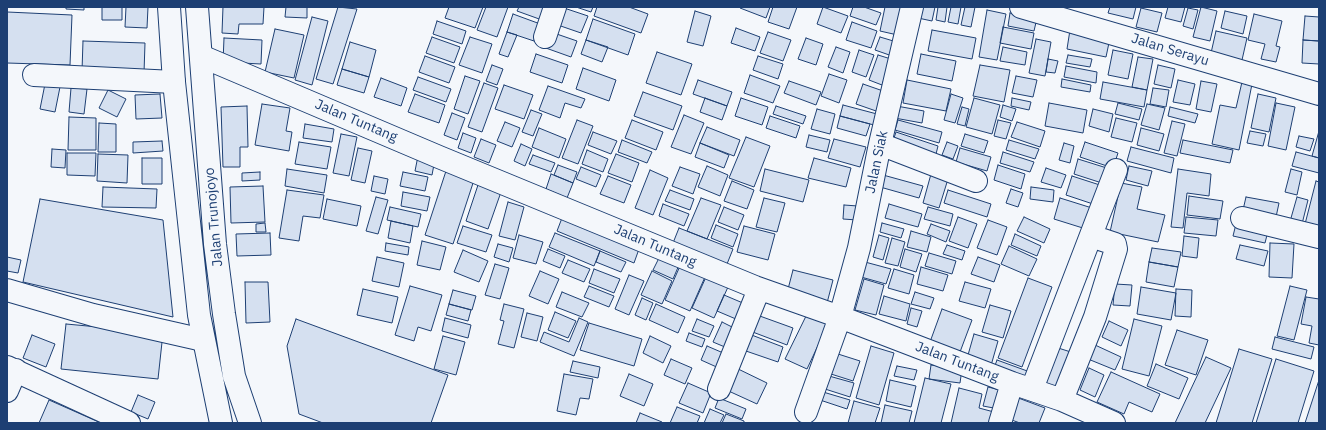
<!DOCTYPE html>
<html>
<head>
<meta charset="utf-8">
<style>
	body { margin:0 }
	#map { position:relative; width:1326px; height:430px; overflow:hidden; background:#f4f7fb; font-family:"IBM Plex Sans",sans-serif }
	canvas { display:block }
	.frame { position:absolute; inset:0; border:8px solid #1d3f73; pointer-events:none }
</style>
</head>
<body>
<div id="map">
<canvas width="1326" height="430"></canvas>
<div class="frame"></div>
</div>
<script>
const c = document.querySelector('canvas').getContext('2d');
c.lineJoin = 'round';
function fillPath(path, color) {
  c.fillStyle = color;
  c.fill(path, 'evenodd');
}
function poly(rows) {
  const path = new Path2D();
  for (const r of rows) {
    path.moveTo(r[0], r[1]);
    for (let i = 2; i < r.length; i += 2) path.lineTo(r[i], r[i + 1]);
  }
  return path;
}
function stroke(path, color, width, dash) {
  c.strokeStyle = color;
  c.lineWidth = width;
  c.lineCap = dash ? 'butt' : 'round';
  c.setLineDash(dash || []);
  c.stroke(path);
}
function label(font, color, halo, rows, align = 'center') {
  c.font = font + ' "IBM Plex Sans",sans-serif';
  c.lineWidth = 3;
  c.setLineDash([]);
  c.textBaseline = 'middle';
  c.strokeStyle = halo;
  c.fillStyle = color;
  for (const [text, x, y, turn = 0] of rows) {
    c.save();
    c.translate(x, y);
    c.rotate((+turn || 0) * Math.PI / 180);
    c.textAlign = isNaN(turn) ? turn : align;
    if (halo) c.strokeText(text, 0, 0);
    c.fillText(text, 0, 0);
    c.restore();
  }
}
const building = poly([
	[66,7,84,7,84,10,66,9,66,7],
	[102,7,122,7,122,20,102,20,102,7],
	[126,7,148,7,147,28,125,27,126,7],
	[223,7,264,7,263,24,239,24,238,34,222,33,223,7],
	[286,7,307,7,307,18,285,17,286,7],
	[338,7,357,9,333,84,316,79,338,7],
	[449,7,483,7,475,28,445,18,449,7],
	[486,7,508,7,497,37,477,30,486,7],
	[519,7,547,7,542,20,517,11,519,7],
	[561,7,588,16,581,33,552,23,561,7],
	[576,7,593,7,591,12,576,7],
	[597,7,629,7,648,14,641,33,594,16,597,7],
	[740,7,770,7,766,18,740,8,740,7],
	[773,7,797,7,789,29,768,22,773,7],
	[823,7,848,16,841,33,817,24,823,7],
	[853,7,864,7,881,13,876,25,850,16,853,7],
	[885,7,909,7,902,36,880,31,885,7],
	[920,7,935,7,932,21,918,18,920,7],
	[938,7,947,7,945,22,936,20,938,7],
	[951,7,961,7,958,24,948,22,951,7],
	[965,7,975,7,971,27,961,25,965,7],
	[1110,7,1136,7,1133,19,1108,13,1110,7],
	[1168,7,1185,7,1181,22,1165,18,1168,7],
	[1201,7,1217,11,1210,41,1193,37,1201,7],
	[1141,8,1162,13,1157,32,1136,27,1141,8],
	[1188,8,1198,10,1193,29,1183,26,1188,8],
	[987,10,1006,14,997,60,979,57,987,10],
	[695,11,711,16,703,46,687,42,695,11],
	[1225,11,1247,16,1243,34,1221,28,1225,11],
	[7,12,72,15,70,65,7,63,7,12],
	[1010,13,1037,18,1034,31,1008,26,1010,13],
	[513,14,543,25,537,42,507,32,513,14],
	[1254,14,1282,21,1276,46,1280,47,1276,62,1261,59,1265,44,1248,40,1254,14],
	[1305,16,1319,17,1319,41,1303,40,1305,16],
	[312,17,328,21,312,85,295,80,312,17],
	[593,19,635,34,628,55,586,40,593,19],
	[437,21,466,31,462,44,433,34,437,21],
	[852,22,877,31,871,48,846,40,852,22],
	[1003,27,1034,33,1031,49,1000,43,1003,27],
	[736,28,760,37,755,51,731,43,736,28],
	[275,29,304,35,294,78,265,72,275,29],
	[932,30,976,38,972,59,928,51,932,30],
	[1070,30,1110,38,1106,57,1067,49,1070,30],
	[548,31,577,41,571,57,543,47,548,31],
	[1216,31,1247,38,1242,60,1211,53,1216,31],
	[507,32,517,35,508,57,499,54,507,32],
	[768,32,791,40,783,61,760,53,768,32],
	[432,37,460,47,454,63,426,53,432,37],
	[470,37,492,44,482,73,459,65,470,37],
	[880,37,900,43,895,57,875,50,880,37],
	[224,38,262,40,261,64,223,62,224,38],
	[806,38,823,44,816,65,798,59,806,38],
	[1036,39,1051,42,1045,76,1029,73,1036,39],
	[586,40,608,47,602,62,581,54,586,40],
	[1303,40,1319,41,1319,64,1302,63,1303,40],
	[83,41,145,43,144,73,82,71,83,41],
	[350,42,376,50,369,77,342,69,350,42],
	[836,47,850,52,843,73,828,67,836,47],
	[1003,47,1027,52,1025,65,1000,61,1003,47],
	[859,50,874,55,866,77,852,72,859,50],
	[1113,50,1133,54,1128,79,1108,75,1113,50],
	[657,52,692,64,681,95,646,83,657,52],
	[536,54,568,65,562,83,530,72,536,54],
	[921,54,956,61,952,81,917,74,921,54],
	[878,55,891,59,882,85,869,80,878,55],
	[1068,55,1092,59,1090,67,1066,63,1068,55],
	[425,56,455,67,449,83,419,72,425,56],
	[758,56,783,64,778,79,753,70,758,56],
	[1138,57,1153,59,1147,90,1132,87,1138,57],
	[1048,59,1058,61,1055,73,1046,72,1048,59],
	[492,65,503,69,497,85,486,81,492,65],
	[980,65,1010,70,1004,102,973,96,980,65],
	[1158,65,1175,69,1171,88,1154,84,1158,65],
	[1066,66,1097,72,1096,83,1064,77,1066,66],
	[583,68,616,80,609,101,576,89,583,68],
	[342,69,369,77,364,93,337,85,342,69],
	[829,74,847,80,839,103,821,96,829,74],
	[750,75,780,86,773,103,744,93,750,75],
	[465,76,480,81,468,114,454,109,465,76],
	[1016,76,1037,80,1033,97,1012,93,1016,76],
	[418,77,451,89,446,102,413,90,418,77],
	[381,78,407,88,401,106,374,97,381,78],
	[1062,79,1091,85,1090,92,1061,87,1062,79],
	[698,80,732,92,727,106,693,94,698,80],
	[907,80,951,89,946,111,903,103,907,80],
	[1178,80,1195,84,1190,105,1173,102,1178,80],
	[789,81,821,92,816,105,784,93,789,81],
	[1201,81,1217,84,1211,112,1196,109,1201,81],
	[1103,82,1147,90,1144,107,1100,99,1103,82],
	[1242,82,1252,84,1239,150,1212,144,1220,105,1236,108,1242,82],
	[484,83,498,88,482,132,468,127,484,83],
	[45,84,60,87,55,112,40,109,45,84],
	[863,84,886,92,879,112,856,104,863,84],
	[504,85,533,95,524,119,495,109,504,85],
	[548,86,585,99,581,108,565,103,560,118,539,110,548,86],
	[71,88,87,89,84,114,69,112,71,88],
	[1153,88,1169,90,1166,107,1150,104,1153,88],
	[108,90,126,99,117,117,99,108,108,90],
	[643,92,682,106,673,130,634,116,643,92],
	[160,94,162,118,136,119,135,95,160,94],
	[415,94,445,105,439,123,408,112,415,94],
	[951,94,963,98,955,123,944,120,951,94],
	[1258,94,1276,98,1269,132,1251,128,1258,94],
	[705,98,727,106,722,120,700,112,705,98],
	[741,98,768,107,762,125,735,116,741,98],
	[974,98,1000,105,992,134,966,127,974,98],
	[1012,98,1031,102,1029,110,1011,106,1012,98],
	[1049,103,1087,110,1083,133,1045,126,1049,103],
	[1118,103,1142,109,1139,120,1115,114,1118,103],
	[1276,103,1295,107,1286,150,1268,146,1276,103],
	[262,104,290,108,286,131,292,132,289,151,255,145,262,104],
	[1147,104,1165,108,1159,130,1141,125,1147,104],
	[843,105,877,114,874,125,840,116,843,105],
	[891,105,924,111,922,123,889,117,891,105],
	[1003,105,1016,109,1012,121,1000,117,1003,105],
	[247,106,248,147,240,147,240,167,223,167,221,107,247,106],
	[776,106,806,116,803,124,773,114,776,106],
	[962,107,969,109,965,126,957,124,962,107],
	[1170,107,1198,114,1195,123,1168,116,1170,107],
	[817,109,835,114,830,134,811,129,817,109],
	[1093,109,1113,114,1109,132,1089,126,1093,109],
	[531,110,542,114,533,136,522,132,531,110],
	[452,113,465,118,457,140,444,135,452,113],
	[684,115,704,123,691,154,671,147,684,115],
	[770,116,800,126,796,138,766,128,770,116],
	[840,116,870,124,866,136,837,128,840,116],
	[69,117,96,118,96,150,68,150,69,117],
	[1116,118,1137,123,1132,142,1111,137,1116,118],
	[577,120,593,126,578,164,562,158,577,120],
	[632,120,663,132,656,150,625,138,632,120],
	[898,120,942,132,939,143,895,130,898,120],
	[998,120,1011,123,1006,139,994,136,998,120],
	[1172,121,1185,124,1177,156,1164,153,1172,121],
	[505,122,520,128,512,147,497,141,505,122],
	[1017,122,1045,131,1040,147,1011,137,1017,122],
	[99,123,116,124,116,152,98,152,99,123],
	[305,124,334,129,332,142,303,138,305,124],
	[707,127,740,140,734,156,700,143,707,127],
	[539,128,566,139,559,158,532,147,539,128],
	[1141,128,1164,134,1159,151,1137,145,1141,128],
	[1250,131,1266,134,1263,146,1247,143,1250,131],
	[1319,131,1319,158,1312,156,1319,131],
	[593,132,617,141,611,154,588,145,593,132],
	[896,132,938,146,935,158,892,144,896,132],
	[463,133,476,138,471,153,458,148,463,133],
	[341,134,357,137,349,176,333,173,341,134],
	[965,134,988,141,984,153,961,146,965,134],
	[809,135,830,140,827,152,806,147,809,135],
	[1299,136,1314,139,1310,151,1296,147,1299,136],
	[746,137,770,146,754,187,729,178,746,137],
	[481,139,496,145,489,163,474,157,481,139],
	[834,139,866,147,860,167,828,158,834,139],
	[622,140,652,152,647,163,618,152,622,140],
	[1009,140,1039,149,1035,159,1006,150,1009,140],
	[1183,140,1233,150,1230,163,1180,153,1183,140],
	[162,141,163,151,133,153,133,142,162,141],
	[299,142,331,147,327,169,295,164,299,142],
	[947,142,958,146,953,159,942,155,947,142],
	[1085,142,1118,153,1113,168,1080,157,1085,142],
	[700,143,729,155,724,168,695,157,700,143],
	[1064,143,1074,146,1070,163,1059,160,1064,143],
	[521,144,532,149,525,166,514,161,521,144],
	[1131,147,1174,158,1171,173,1127,161,1131,147],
	[358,148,372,151,365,183,351,180,358,148],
	[960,148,991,157,987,171,956,162,960,148],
	[52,149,66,150,65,168,51,167,52,149],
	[587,150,608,159,603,172,582,164,587,150],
	[1003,152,1034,162,1030,172,1000,163,1003,152],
	[1296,152,1319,158,1319,173,1292,166,1296,152],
	[67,153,96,153,95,176,67,175,67,153],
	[98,154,128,155,127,183,97,181,98,154],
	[616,154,639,163,632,182,608,173,616,154],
	[533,155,555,163,551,172,529,164,533,155],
	[418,156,435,159,432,175,415,171,418,156],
	[142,158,162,158,162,184,142,184,142,158],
	[814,158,851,168,846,187,808,178,814,158],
	[1078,159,1110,169,1105,184,1074,174,1078,159],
	[558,165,577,172,573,183,554,175,558,165],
	[998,165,1025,174,1021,189,994,180,998,165],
	[707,166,728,175,720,196,698,187,707,166],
	[1129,166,1152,171,1148,186,1126,180,1129,166],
	[581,167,601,175,596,187,576,179,581,167],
	[680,167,700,174,693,194,672,186,680,167],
	[447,168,475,177,453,244,425,235,447,168],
	[1046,168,1066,175,1061,188,1041,182,1046,168],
	[287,169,327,175,324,193,285,186,287,169],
	[765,169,809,180,803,202,760,191,765,169],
	[1178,169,1211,174,1209,196,1187,193,1183,228,1171,227,1178,169],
	[1291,169,1302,172,1297,195,1285,192,1291,169],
	[650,170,668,178,653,215,635,208,650,170],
	[260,172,260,180,242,181,242,173,260,172],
	[403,172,428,177,425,191,400,186,403,172],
	[551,174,573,183,567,198,546,189,551,174],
	[931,174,948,179,939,208,923,203,931,174],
	[883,175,923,186,919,198,880,187,883,175],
	[374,176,388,179,385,194,371,191,374,176],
	[608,176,631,185,624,203,600,194,608,176],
	[1072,176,1106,187,1099,206,1066,195,1072,176],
	[732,181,754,190,747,209,724,201,732,181],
	[1316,181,1319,182,1319,231,1304,228,1316,181],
	[1121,183,1142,187,1137,209,1165,215,1158,242,1110,232,1121,183],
	[478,185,501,192,488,229,466,221,478,185],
	[263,186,265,222,231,223,230,187,263,186],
	[103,187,157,189,156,208,102,207,103,187],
	[1031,187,1054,190,1053,202,1030,199,1031,187],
	[1011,189,1023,193,1018,207,1006,203,1011,189],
	[287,190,324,195,320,218,303,216,299,241,279,238,287,190],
	[670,190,694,199,690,210,665,201,670,190],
	[948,190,991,204,987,217,944,203,948,190],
	[403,192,430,197,427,211,401,206,403,192],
	[1189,196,1223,201,1220,219,1187,215,1189,196],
	[376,197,388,200,378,234,366,231,376,197],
	[1246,197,1279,203,1276,217,1243,210,1246,197],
	[1297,197,1308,200,1301,228,1289,225,1297,197],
	[701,198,721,205,707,239,687,231,701,198],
	[764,198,785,203,777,232,756,227,764,198],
	[1060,198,1092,208,1086,229,1054,219,1060,198],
	[40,199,163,220,173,317,23,282,40,199],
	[327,199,361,206,357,226,323,219,327,199],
	[508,202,524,207,515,240,499,236,508,202],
	[663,204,689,214,684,226,659,216,663,204],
	[889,204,922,214,918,227,885,218,889,204],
	[844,205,858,206,857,220,843,219,844,205],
	[390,207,421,214,418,227,387,220,390,207],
	[724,207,744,215,738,230,718,222,724,207],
	[928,207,953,214,950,226,924,219,928,207],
	[958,217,977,224,968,248,949,241,958,217],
	[1024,217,1050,229,1044,243,1017,231,1024,217],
	[1186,217,1218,220,1216,236,1184,233,1186,217],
	[562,218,639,249,634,263,557,231,562,218],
	[988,220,1007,227,997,255,977,248,988,220],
	[391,221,413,226,410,243,388,238,391,221],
	[265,223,266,232,256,232,256,224,265,223],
	[882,223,904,229,901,238,880,232,882,223],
	[931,224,950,231,946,242,927,234,931,224],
	[1236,224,1268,231,1265,243,1233,236,1236,224],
	[716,225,738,234,733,247,711,238,716,225],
	[463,226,492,235,486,252,457,243,463,226],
	[744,226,775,234,768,260,737,252,744,226],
	[679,228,733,249,727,264,673,243,679,228],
	[911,231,931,237,927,252,907,247,911,231],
	[270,233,271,255,237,256,236,234,270,233],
	[555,233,600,251,594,266,549,247,555,233],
	[1015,234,1041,246,1037,256,1011,245,1015,234],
	[519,235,543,242,536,264,513,258,519,235],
	[879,235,889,238,883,260,873,257,879,235],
	[1184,236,1199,238,1197,258,1182,256,1184,236],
	[892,238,905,242,898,266,885,263,892,238],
	[422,241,446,247,440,270,417,265,422,241],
	[386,243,409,247,408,255,385,251,386,243],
	[1270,243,1294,244,1292,278,1269,277,1270,243],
	[498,244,513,248,509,262,494,257,498,244],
	[947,245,965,251,962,260,943,254,947,245],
	[1240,245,1268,251,1264,266,1236,259,1240,245],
	[1009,246,1037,259,1029,276,1001,264,1009,246],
	[1152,248,1181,252,1178,267,1149,262,1152,248],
	[548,249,565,256,560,268,543,261,548,249],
	[905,249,922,254,916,272,900,267,905,249],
	[463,250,488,261,479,282,454,272,463,250],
	[600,251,626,262,621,272,596,262,600,251],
	[929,253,956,261,952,274,925,266,929,253],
	[660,256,679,265,673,279,653,270,660,256],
	[7,257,21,260,18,273,7,271,7,257],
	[377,257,404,263,399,287,372,281,377,257],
	[978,257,1000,265,994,282,971,274,978,257],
	[568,260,590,269,584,282,562,273,568,260],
	[865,262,891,269,886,284,861,277,865,262],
	[1149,262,1178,267,1174,287,1146,282,1149,262],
	[495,264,509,268,500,299,485,295,495,264],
	[680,266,705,277,690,311,665,300,680,266],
	[921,267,948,275,943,291,917,284,921,267],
	[594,269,620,279,614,293,589,283,594,269],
	[894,269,914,275,909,294,888,288,894,269],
	[793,270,833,280,827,303,787,293,793,270],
	[540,271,559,279,548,304,529,296,540,271],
	[652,271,672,281,662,304,641,295,652,271],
	[629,275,644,281,629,315,615,309,629,275],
	[706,277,728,287,714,318,692,308,706,277],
	[1028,278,1052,287,1022,367,998,358,1028,278],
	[864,279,884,285,876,315,855,310,864,279],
	[245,282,268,282,270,322,246,323,245,282],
	[965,282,991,289,985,308,959,301,965,282],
	[1115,284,1132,285,1130,306,1113,305,1115,284],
	[410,286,442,295,431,331,418,327,414,341,395,335,410,286],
	[589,286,614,296,609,307,584,297,589,286],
	[1290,286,1307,290,1294,340,1277,336,1290,286],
	[1141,287,1176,293,1171,320,1137,314,1141,287],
	[363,289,398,297,392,323,357,315,363,289],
	[1176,289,1192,290,1191,317,1175,316,1176,289],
	[453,290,476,296,472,310,449,304,453,290],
	[562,292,589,303,582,317,556,307,562,292],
	[915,292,934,298,930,309,911,304,915,292],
	[724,295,750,306,743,322,717,311,724,295],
	[884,296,910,304,906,321,879,314,884,296],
	[1306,297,1319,299,1319,345,1309,343,1312,326,1301,324,1306,297],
	[642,298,653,303,646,320,635,315,642,298],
	[449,304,471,310,468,321,446,315,449,304],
	[504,304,524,309,514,348,498,344,504,321,500,320,504,304],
	[656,304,685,317,678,333,649,320,656,304],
	[990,305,1011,311,1003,338,982,332,990,305],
	[911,308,922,311,917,327,907,324,911,308],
	[942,309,972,320,960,352,930,342,942,309],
	[555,312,576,321,568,338,548,330,555,312],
	[808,312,829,322,807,369,785,359,808,312],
	[527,313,543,317,537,341,521,337,527,313],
	[757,315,793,328,787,345,750,331,757,315],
	[445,318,471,325,468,338,442,331,445,318],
	[579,318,588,322,574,356,540,342,544,332,569,342,579,318],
	[296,319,448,375,431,423,323,423,299,414,287,346,296,319],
	[697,319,714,326,709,337,692,331,697,319],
	[1134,319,1162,326,1149,376,1122,369,1134,319],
	[1109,321,1128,330,1121,346,1102,337,1109,321],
	[722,322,740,331,732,350,713,342,722,322],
	[589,323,642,339,634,366,580,350,589,323],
	[66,324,163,333,158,379,61,369,66,324],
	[1177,330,1208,340,1196,375,1165,365,1177,330],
	[689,333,705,339,702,347,686,341,689,333],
	[749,334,783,347,778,362,743,350,749,334],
	[974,334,998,341,990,369,966,362,974,334],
	[32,335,55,344,46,367,23,358,32,335],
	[443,336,465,342,456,375,434,369,443,336],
	[650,336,671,346,663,363,643,353,650,336],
	[1275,337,1314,347,1311,359,1272,349,1275,337],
	[1095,345,1121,357,1115,370,1088,359,1095,345],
	[707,346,728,355,721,369,701,360,707,346],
	[871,346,894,353,879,405,856,398,871,346],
	[1055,347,1074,353,1063,391,1043,385,1055,347],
	[1239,349,1272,359,1252,423,1216,423,1239,349],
	[838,354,860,361,853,381,831,374,838,354],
	[1206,357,1231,368,1205,423,1175,423,1206,357],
	[671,359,692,368,685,384,664,375,671,359],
	[1276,359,1314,371,1298,423,1256,423,1276,359],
	[997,360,1030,372,1026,383,993,371,997,360],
	[573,361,600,367,598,378,570,372,573,361],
	[1156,364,1188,378,1179,399,1147,386,1156,364],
	[931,365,962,369,960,383,929,379,931,365],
	[732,366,767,383,757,404,722,388,732,366],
	[897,366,917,370,914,380,894,376,897,366],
	[1089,368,1104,375,1095,397,1080,390,1089,368],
	[1111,372,1160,394,1152,412,1129,402,1124,414,1097,402,1111,372],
	[564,374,593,379,589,399,580,398,576,415,557,411,564,374],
	[629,374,653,384,644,406,620,396,629,374],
	[829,376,854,383,850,397,825,389,829,376],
	[925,378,951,384,941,423,914,423,925,378],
	[890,380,916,386,911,407,886,401,890,380],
	[1319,380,1319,423,1305,423,1319,380],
	[688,383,711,393,703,413,679,403,688,383],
	[988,387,1004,391,999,409,983,406,988,387],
	[959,388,982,394,979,408,994,412,991,423,951,423,959,388],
	[823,392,850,400,847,409,820,400,823,392],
	[138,395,155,402,148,419,131,412,138,395],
	[1013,396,1045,408,1039,423,1020,423,1006,418,1013,396],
	[719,398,746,409,742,419,715,408,719,398],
	[49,400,101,423,39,423,49,400],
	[854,401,880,408,875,423,848,423,854,401],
	[885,405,912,411,909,423,881,423,885,405],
	[677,407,700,416,697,423,670,423,677,407],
	[710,409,724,415,720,423,704,423,710,409],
	[640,413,662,422,662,423,636,423,640,413],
	[726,414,744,421,744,423,722,423,726,414]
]);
fillPath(building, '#d5e0f0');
stroke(building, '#1d3f73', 1);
const minor = poly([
	[545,37,555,7],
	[201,56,439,157,755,287,840,317,1012,383,1062,400,1114,423],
	[34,75,174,82],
	[880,144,976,181],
	[1242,218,1319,237],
	[7,290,93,315,203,340],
	[7,367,129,423],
	[719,389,759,289],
	[1032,389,1116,170],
	[7,391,16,370],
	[1062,400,1095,317,1116,249,1115,244,1091,236],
	[806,412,840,317,859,248,880,144,912,7],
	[1000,423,1012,383]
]);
const major = poly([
	[1021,7,1319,94]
]);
const highway = poly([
	[169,7,174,82,199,315,221,423],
	[197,7,215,244,224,314,234,376,250,423]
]);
stroke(minor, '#1d3f73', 24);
stroke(major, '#1d3f73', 24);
stroke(highway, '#1d3f73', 24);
stroke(minor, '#f4f7fb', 22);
stroke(major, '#f4f7fb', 22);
stroke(highway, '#f4f7fb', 22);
label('14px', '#1d3f73', '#f4f7fb', [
	["Jalan Serayu",1170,50,17],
	["Jalan Tuntang",356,121,23],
	["Jalan Siak",877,162,-78],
	["Jalan Trunojoyo",214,217,-95],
	["Jalan Tuntang",655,246,23],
	["Jalan Tuntang",957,362,21]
]);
</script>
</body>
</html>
